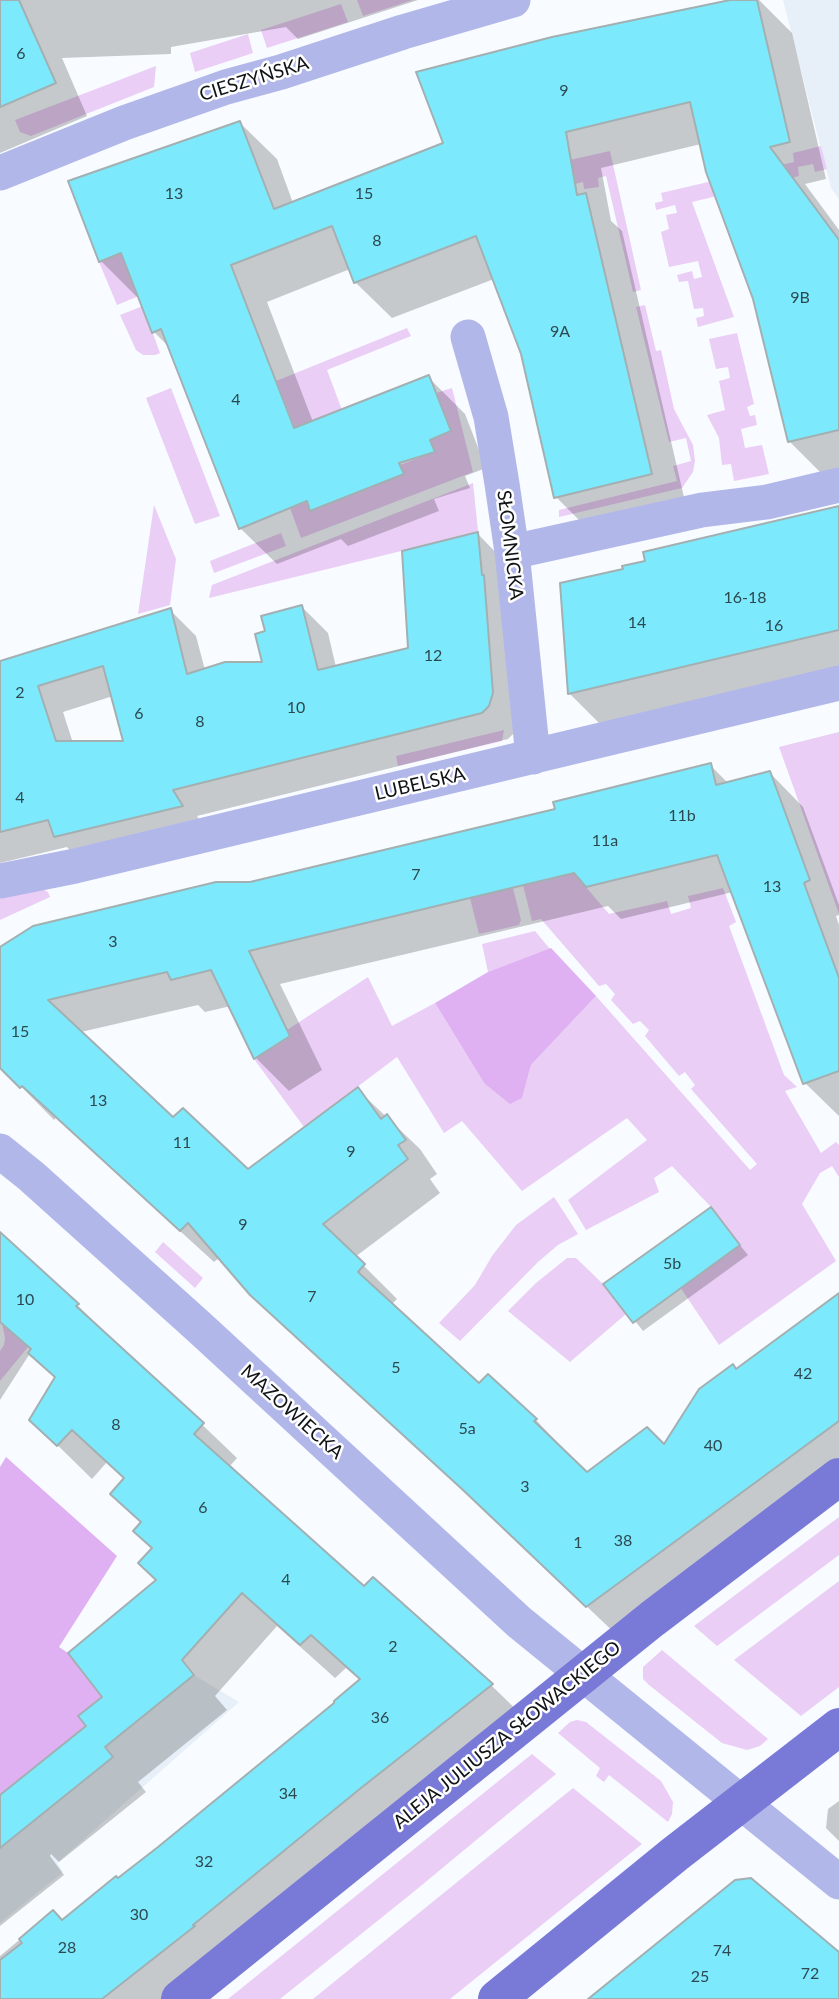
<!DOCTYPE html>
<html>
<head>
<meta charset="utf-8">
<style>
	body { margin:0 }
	canvas { display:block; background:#f8fbff }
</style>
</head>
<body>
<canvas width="839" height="1999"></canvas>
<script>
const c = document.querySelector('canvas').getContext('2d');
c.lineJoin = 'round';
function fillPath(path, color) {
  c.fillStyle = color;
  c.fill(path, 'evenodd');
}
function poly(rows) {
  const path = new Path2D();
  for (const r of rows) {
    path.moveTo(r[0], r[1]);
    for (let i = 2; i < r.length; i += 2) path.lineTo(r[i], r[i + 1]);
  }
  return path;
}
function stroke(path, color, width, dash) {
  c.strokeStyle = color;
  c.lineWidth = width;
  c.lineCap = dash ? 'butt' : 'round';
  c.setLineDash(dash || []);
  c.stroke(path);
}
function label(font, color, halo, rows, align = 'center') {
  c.font = font + ' Lato,sans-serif';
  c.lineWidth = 5;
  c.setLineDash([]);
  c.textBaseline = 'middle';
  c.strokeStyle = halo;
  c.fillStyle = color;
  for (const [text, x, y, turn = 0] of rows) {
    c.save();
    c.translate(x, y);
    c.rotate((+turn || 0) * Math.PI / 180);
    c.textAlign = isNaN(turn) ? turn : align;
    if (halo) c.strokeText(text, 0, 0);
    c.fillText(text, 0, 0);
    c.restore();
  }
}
fillPath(poly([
	[783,0,839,0,839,199,831,188],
	[194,1675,239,1702,57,1863,63,1872,0,1923,0,1795,86,1725]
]), '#e7f0f8');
fillPath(poly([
	[357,0,413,0,363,16],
	[341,4,348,22,267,48,261,30],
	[248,34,253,53,195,72,190,53],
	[156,66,154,87,31,136,20,132,15,120],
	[821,146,827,169,815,172,813,164,798,167,799,176,692,202,734,317,698,327,696,318,704,316,703,308,694,309,688,281,679,282,677,275,692,271,694,279,702,277,698,261,669,267,661,232,669,229,666,215,677,213,675,205,656,210,655,203,663,201,661,193,794,162,793,153],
	[610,151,641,290,633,292,606,176,598,178,599,187,584,189,583,182,575,184,556,163],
	[122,253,139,296,117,305,99,262],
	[645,305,656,351,661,350,674,409,693,445,695,461,693,472,682,488,559,517,559,510,677,481,673,466,691,461,686,438,669,442,636,307],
	[143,306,160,353,155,355,143,355,136,350,120,315],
	[407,328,411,336,327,370,342,410,295,428,276,381],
	[737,333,754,404,747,407,750,416,755,415,757,425,741,429,745,448,762,445,769,474,734,481,731,464,722,465,719,438,707,415,725,410,719,381,730,378,728,367,716,369,709,339],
	[171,388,220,516,195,524,146,398],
	[452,388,473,472,301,538,290,508,307,502,311,511,403,474,400,465,434,452,430,440,436,393],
	[473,483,478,531,475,533,209,598,212,585],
	[154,505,176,559,170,605,138,614],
	[281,533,286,546,214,573,210,561],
	[504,730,502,741,398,766,396,756],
	[839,732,839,914,779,747],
	[574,873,609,914,667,901,671,914,691,908,688,896,723,888,736,922,729,926,784,1075,797,1087,785,1091,821,1153,836,1142,839,1145,839,1177,832,1166,820,1173,802,1204,836,1261,719,1345,680,1287,740,1244,711,1207,672,1166,654,1178,659,1192,586,1230,568,1200,647,1140,627,1118,522,1191,462,1121,444,1133,397,1057,304,1127,254,1059,290,1037,287,1030,368,977,392,1026,435,1003,484,1083,522,1097,531,1065,596,996,750,1170,757,1164,691,1089,695,1085,685,1072,679,1076,645,1036,649,1030,640,1021,633,1024,611,1000,615,994,606,984,599,986,541,919,532,921,523,885],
	[513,888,521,920,519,925,479,934,470,898],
	[42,889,48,892,50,897,0,920,0,898],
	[535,931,550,949,488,972,482,944],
	[554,1197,578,1234,558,1245,538,1262,460,1341,439,1323,475,1285,492,1256,516,1225],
	[163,1242,203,1278,195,1288,155,1252],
	[567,1258,576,1258,603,1284,626,1314,570,1362,508,1311,536,1283],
	[2,1323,28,1347,0,1381,0,1351,4,1345,5,1338],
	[839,1517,839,1555,717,1646,694,1626],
	[839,1581,839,1687,801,1716,734,1660],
	[662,1650,768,1739,760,1746,747,1750,722,1743,649,1685,643,1679,643,1667],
	[577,1720,586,1722,661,1781,673,1802,672,1814,668,1822,609,1775,604,1782,596,1776,600,1768,558,1733,570,1722],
	[532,1754,556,1774,411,1894,280,1999,228,1999],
	[573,1788,642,1844,450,1999,313,1999]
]), '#eacef6');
fillPath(poly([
	[551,948,596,996,531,1065,522,1098,510,1104,484,1083,435,1003,488,972],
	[6,1457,117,1556,59,1647,68,1653,102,1697,86,1726,0,1795,0,1467]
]), '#dfb0f2');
fillPath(poly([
	[0,0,418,0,298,39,286,27,171,47,171,54,62,58,87,116,0,153],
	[738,0,759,0,792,33,826,179,805,184,839,230,839,474,826,478,789,441,755,298,701,144,601,168,611,221,622,231,687,510,592,533,556,497,522,354,494,279,392,318,355,282,350,269,267,302,313,422,428,377,465,414,486,468,465,476,470,488,434,499,439,511,348,546,341,539,277,564,240,528,170,348,154,332,140,296,137,297,101,261,240,123,277,159,293,203,445,144],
	[839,508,839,671,603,727,570,694,562,584,625,570],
	[478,534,503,560,515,732,508,739,197,816,207,832,81,862,67,847,0,863,0,664,170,610,196,636,205,670,264,664,267,632,302,607,328,633,336,667,410,649],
	[113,696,125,743,73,743,63,712],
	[710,765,728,783,770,773,803,807,839,905,839,915,836,916,839,925,839,1116,805,1083,733,892,621,919,608,906,280,984,322,1070,289,1091,256,1058,231,1006,205,1012,198,1005,81,1032,173,1119,248,1171,357,1089,420,1149,437,1174,430,1179,440,1193,355,1257,397,1299,391,1305,479,1386,488,1376,536,1420,587,1474,664,1447,737,1371,839,1306,839,1478,621,1639,499,1523,285,1328,219,1258,214,1262,56,1118,54,1120,0,1065,0,949,250,883,557,810],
	[710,1209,748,1255,643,1331,606,1284],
	[0,1235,77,1305,237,1458,229,1467,364,1588,373,1580,492,1686,526,1719,181,1999,0,1999,0,1956,53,1912,63,1922,159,1849,361,1681,346,1668,335,1678,277,1626,215,1696,227,1710,138,1782,146,1792,59,1862,51,1854,50,1856,64,1875,0,1926,0,1797,88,1726,105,1697,158,1580,154,1549,142,1523,112,1494,126,1479,107,1462,92,1479,31,1419,56,1379,29,1355,0,1400],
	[839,1801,839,1841,826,1828,828,1809]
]), '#0003');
const building = poly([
	[0,0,19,0,56,83,0,107,0,0],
	[730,0,757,0,790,142,770,147,839,240,839,430,788,442,753,299,706,172,690,102,566,132,577,195,586,193,652,474,554,498,521,354,476,236,354,283,332,226,231,265,294,428,429,375,451,431,430,440,435,452,399,463,404,474,310,511,307,501,239,529,161,329,152,333,121,253,99,262,68,181,240,121,274,209,443,143,416,72,552,37,730,0],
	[839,506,839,630,568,694,560,583,623,569,622,566,645,561,643,552,839,506],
	[478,532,482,575,484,575,493,693,489,706,482,713,173,790,183,806,54,837,48,820,0,832,0,661,171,608,187,674,225,662,262,662,255,634,265,631,261,616,302,605,318,670,408,648,402,551,478,532],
	[103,666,123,741,56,741,38,686,103,666],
	[711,763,716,785,770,771,810,880,804,883,839,978,839,1071,803,1084,717,855,586,887,574,873,249,951,290,1036,254,1059,211,970,171,980,167,972,48,1000,173,1117,183,1108,248,1169,358,1087,381,1119,387,1114,406,1140,398,1145,408,1159,323,1224,365,1264,358,1272,382,1294,479,1383,488,1374,537,1419,534,1421,587,1472,647,1427,664,1444,699,1389,733,1364,736,1369,839,1293,839,1421,586,1607,463,1490,250,1295,188,1223,180,1231,22,1086,20,1088,0,1068,0,947,33,926,216,882,250,882,555,809,553,802,711,763],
	[711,1207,740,1245,633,1323,603,1284,711,1207],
	[0,1232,79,1304,76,1306,204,1423,194,1434,364,1586,373,1577,493,1684,361,1788,193,1925,195,1926,102,1999,0,1999,0,1960,22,1943,19,1939,53,1910,62,1920,116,1876,118,1878,158,1847,334,1703,334,1701,360,1679,311,1635,300,1645,242,1593,182,1660,194,1675,105,1747,113,1757,0,1848,0,1795,86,1726,78,1716,102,1697,68,1653,156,1580,138,1563,152,1548,133,1531,141,1522,110,1494,124,1478,72,1430,57,1446,29,1420,55,1377,28,1353,31,1349,0,1322,0,1232],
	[751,1878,839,1952,839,1999,588,1999,735,1880,751,1878]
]);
fillPath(building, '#7de9fd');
stroke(building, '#a2b0b2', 2);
stroke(poly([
	[0,173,124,123,226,87,281,72,403,32,513,0],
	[468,337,491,417,502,484,512,552,533,757],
	[512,552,702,510,767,502,839,485],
	[0,881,75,866,839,683],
	[0,1151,31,1176,199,1327,519,1622,839,1882]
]), '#b2b7ea', 35);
stroke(poly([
	[180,1999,652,1619,839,1477],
	[497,1999,675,1854,839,1727]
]), '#797ad7', 38);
label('16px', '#2c4950', null, [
	["6",21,54],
	["9",564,91],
	["13",174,194],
	["15",364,194],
	["8",377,241],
	["9B",800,298],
	["9A",560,332],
	["4",236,400],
	["16-18",745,598],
	["14",637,623],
	["16",774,626],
	["12",433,656],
	["2",20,693],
	["10",296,708],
	["6",139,714],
	["8",200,722],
	["4",20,798],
	["11b",682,816],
	["11a",605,841],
	["7",416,875],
	["13",772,887],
	["3",113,942],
	["15",20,1032],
	["13",98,1101],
	["11",182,1143],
	["9",351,1152],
	["9",243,1225],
	["5b",672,1264],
	["7",312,1297],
	["10",25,1300],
	["5",396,1368],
	["42",803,1374],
	["8",116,1425],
	["5a",467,1429],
	["40",713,1446],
	["3",525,1487],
	["6",203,1508],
	["38",623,1541],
	["1",578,1543],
	["4",286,1580],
	["2",393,1647],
	["36",380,1718],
	["34",288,1794],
	["32",204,1862],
	["30",139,1915],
	["28",67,1948],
	["74",722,1951],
	["72",810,1974],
	["25",700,1977]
]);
label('19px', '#111417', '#fff', [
	["CIESZYŃSKA",254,79,-17],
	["SŁOMNICKA",510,545,83],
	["LUBELSKA",420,784,-13],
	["MAZOWIECKA",292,1412,42],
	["ALEJA JULIUSZA SŁOWACKIEGO",507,1735,-39]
]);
</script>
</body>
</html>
